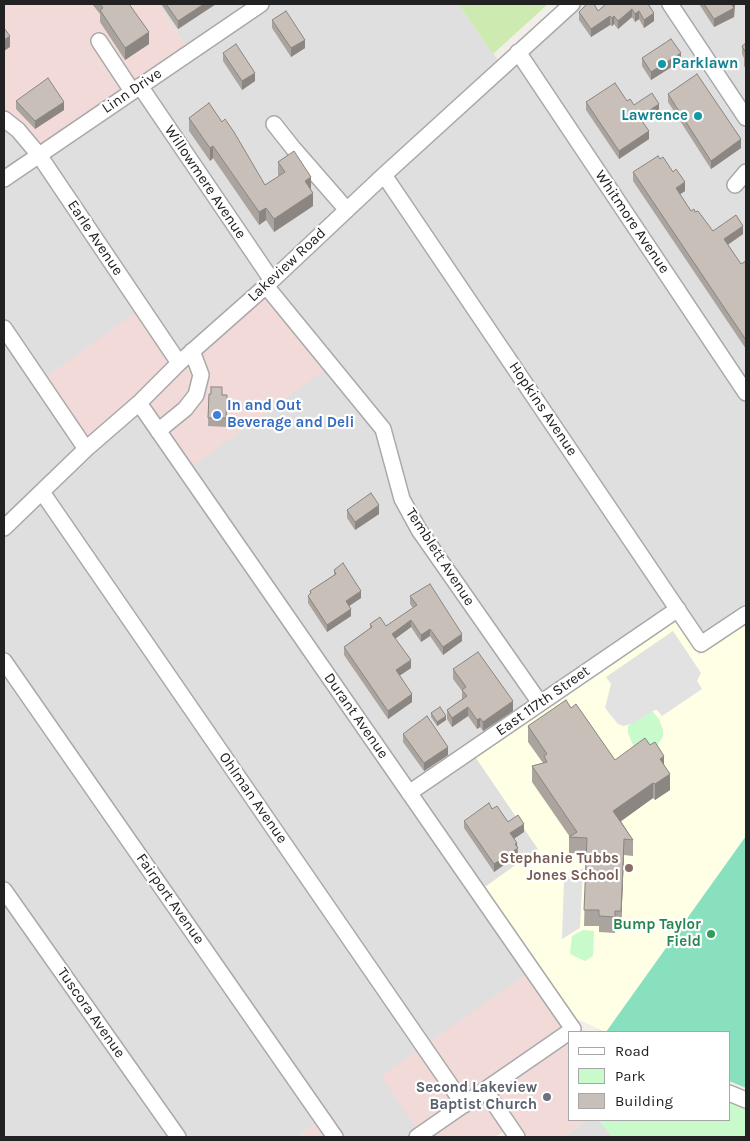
<!DOCTYPE html>
<html>
<head>
<meta charset="utf-8">
<style>
	body { margin:0 }
	#map { position:relative; width:750px; height:1141px; overflow:hidden; background:#f2efe9; font-family:Karla,sans-serif }
	canvas { display:block }
	.frame { position:absolute; inset:0; border:5px solid #222; pointer-events:none }
	.legend { position:absolute; left:568px; top:1031px; width:162px; height:90px; box-sizing:border-box; background:#fff; border:1px solid #a7a7a7; margin:0; padding:6px 9px; list-style:none; font-size:15px; color:#222 }
	.legend li { display:flex; align-items:center; gap:10px; height:25px }
	.legend b { width:25px; border:1px solid #a7a7a7 }
</style>
</head>
<body>
<div id="map">
<canvas width="750" height="1141"></canvas>
<div class="frame"></div>
<ul class="legend">
<li><b style="height:6px;background:#fff"></b>Road</li>
<li><b style="height:14px;background:#c8facc"></b>Park</li>
<li><b style="height:14px;background:#c7bfb8"></b>Building</li>
</ul>
</div>
<script>
const c = document.querySelector('canvas').getContext('2d');
c.lineJoin = 'round';
function fillPath(path, color) {
  c.fillStyle = color;
  c.fill(path, 'evenodd');
}
function poly(rows) {
  const path = new Path2D();
  for (const r of rows) {
    path.moveTo(r[0], r[1]);
    for (let i = 2; i < r.length; i += 2) path.lineTo(r[i], r[i + 1]);
  }
  return path;
}
function stroke(path, color, width, dash) {
  c.strokeStyle = color;
  c.lineWidth = width;
  c.lineCap = dash ? 'butt' : 'round';
  c.setLineDash(dash || []);
  c.stroke(path);
}
function label(font, color, halo, rows, align = 'center') {
  c.font = font + ' Karla,sans-serif';
  c.lineWidth = 4.5;
  c.setLineDash([]);
  c.textBaseline = 'middle';
  c.strokeStyle = halo;
  c.fillStyle = color;
  for (const [text, x, y, turn = 0] of rows) {
    c.save();
    c.translate(x, y);
    c.rotate((+turn || 0) * Math.PI / 180);
    c.textAlign = isNaN(turn) ? turn : align;
    if (halo) c.strokeText(text, 0, 0);
    c.fillText(text, 0, 0);
    c.restore();
  }
}
fillPath(poly([
	[158,4,458,4,503,67,572,4,746,4,746,614,701,644,678,609,471,750,538,849,478,892,532,970,421,1135,417,1137,335,1137,323,1119,297,1137,4,1137,4,119,190,52],
	[588,1120,599,1120,612,1137,563,1137]
]), '#e0dfdf');
fillPath(poly([
	[4,4,158,4,190,52,39,155,4,119],
	[266,286,332,365,186,471,139,404,86,449,40,381,142,308,179,363],
	[532,970,573,1029,580,1032,569,1032,569,1120,588,1120,563,1137,517,1137,510,1127,495,1137,417,1137,421,1135,381,1076],
	[323,1119,335,1137,297,1137]
]), '#f2dad9');
fillPath(poly([
	[674,623,679,624,699,655,746,623,746,1088,729,1081,729,1032,606,1032,577,1019,485,887,538,849,476,758]
]), '#ffffe5');
fillPath(poly([
	[458,4,548,4,493,54]
]), '#cdebb0');
fillPath(poly([
	[652,711,659,719,663,730,663,736,656,748,639,751,633,745,628,733,628,726],
	[583,930,594,931,593,956,585,961,570,954,572,936],
	[729,1102,746,1109,746,1137,612,1137,599,1120,729,1120]
]), '#c8facc');
fillPath(poly([
	[746,836,746,1088,729,1081,729,1032,606,1032]
]), '#88e0be');
fillPath(poly([
	[673,631,701,673,697,681,702,689,662,716,657,710,655,710,632,724,623,726,618,724,605,708,611,684,606,677],
	[583,868,580,928,562,939,564,879]
]), '#e2e2e2');
const minor = poly([
	[670,4,746,118],
	[99,41,132,91],
	[518,52,746,393],
	[140,86,271,279],
	[4,119,18,130,39,155,179,363],
	[274,124,293,148,347,210],
	[384,175,701,644,746,614],
	[4,179,261,4],
	[735,185,746,172],
	[266,286,383,429,402,499,419,530,540,703],
	[4,328,86,449],
	[139,403,573,1029],
	[158,431,185,409,196,395,201,375,192,351],
	[42,492,464,1105],
	[4,528,86,449,139,403,179,363,266,286,384,175,572,4],
	[4,661,335,1137],
	[409,793,678,609],
	[4,890,178,1137],
	[485,1090,517,1137],
	[729,1093,746,1100],
	[417,1137,569,1032]
]);
stroke(minor, '#a9a9a9', 18);
stroke(minor, '#fff', 15);
fillPath(poly([
	[92,4,129,4,149,44,125,60,100,22,100,14],
	[161,4,216,4,178,29],
	[648,4,654,21,644,28,639,19,635,22,632,17,618,29,614,24,612,26,610,25,591,37,579,20,579,12,598,11],
	[699,4,735,4,734,17,714,27],
	[272,20,305,48,291,57,272,28],
	[746,43,746,69,744,66,744,58,742,54,742,46],
	[223,53,255,81,242,90,223,61],
	[642,58,681,61,651,80,642,66],
	[668,94,741,148,711,169,668,102],
	[16,101,64,110,35,129,16,109],
	[627,101,634,105,659,112,643,123,649,139,619,159,586,110,586,102],
	[189,118,265,185,279,176,278,175,278,162,311,190,313,206,274,232,266,220,259,225,213,158,210,161,189,131],
	[633,172,685,191,680,194,691,211,695,212,713,231,743,234,728,245,741,264,746,261,746,349,633,181],
	[209,394,227,395,226,427,208,426],
	[347,510,379,514,355,530,347,518],
	[334,570,361,598,349,606,351,616,327,632,308,603,308,596,310,593,310,591,334,575],
	[410,596,462,641,443,655,430,636,421,642,411,627,395,639,411,668,399,676,412,702,388,719,344,655,344,647,370,628,370,624,386,626,413,608,410,604],
	[453,669,513,711,483,731,480,727,477,729,468,716,452,727,447,719,447,710,462,699,462,691,453,679],
	[571,708,615,760,664,766,670,790,655,800,653,798,621,821,633,840,633,856,624,855,621,927,615,927,615,933,599,932,599,926,584,926,586,854,569,853,569,837,570,837,532,782,532,766,543,763,528,742,528,726],
	[431,713,446,720,437,726,431,717],
	[403,734,448,755,424,771,403,742],
	[492,809,508,822,524,832,514,839,517,847,518,855,494,872,464,828,464,821]
]), '#aba49e');
fillPath(poly([
	[204,4,216,4,178,29,178,21],
	[734,4,735,4,734,17,714,27,714,19],
	[632,9,632,17,618,29,618,21],
	[639,11,639,19,635,22,635,14],
	[654,13,654,21,644,28,644,20],
	[610,16,610,25,591,37,591,29],
	[614,16,614,24,612,26,612,18],
	[149,32,149,44,125,60,125,48],
	[10,36,10,47,4,51,4,40],
	[305,40,305,48,291,57,291,48],
	[681,53,681,61,651,80,651,72],
	[255,73,255,81,242,90,242,81],
	[64,102,64,110,35,129,35,121],
	[659,104,659,112,639,125,639,117],
	[649,131,649,139,619,159,619,151],
	[741,139,741,148,711,169,711,161],
	[213,146,213,158,210,161,210,148],
	[311,177,311,190,305,194,305,181],
	[685,182,685,191,676,197,676,188],
	[313,193,313,206,274,232,274,219],
	[266,208,266,220,259,225,259,212],
	[743,226,743,234,724,247,724,239],
	[379,505,379,514,355,530,355,522],
	[361,591,361,598,346,608,346,601],
	[351,609,351,616,327,632,327,625],
	[411,620,411,627,392,641,392,634],
	[430,629,430,636,421,642,421,635],
	[462,634,462,641,443,655,443,647],
	[411,660,411,668,396,678,396,670],
	[412,694,412,702,388,719,388,711],
	[513,701,513,711,483,731,483,722],
	[468,707,468,716,452,727,452,718],
	[446,716,446,720,437,726,437,722],
	[480,718,480,727,477,729,477,720],
	[448,747,448,755,424,771,424,763],
	[664,756,664,772,660,759],
	[670,774,670,790,655,800,655,784],
	[653,783,653,798,613,827,613,811],
	[524,824,524,832,510,841,510,833],
	[624,839,624,855,621,927,621,911],
	[517,843,518,855,494,872,494,864]
]), '#8b8681');
const building = poly([
	[100,4,129,4,149,32,125,48,100,10,103,8,100,4],
	[166,4,204,4,178,21,166,4],
	[587,4,594,4,598,11,606,4,648,4,654,13,644,20,639,11,635,14,632,9,618,21,614,16,612,18,610,16,591,29,579,12,587,4],
	[704,4,734,4,732,5,734,8,714,19,704,4],
	[286,11,305,40,291,48,272,20,286,11],
	[4,28,10,36,4,40,4,28],
	[671,39,681,53,651,72,642,58,671,39],
	[746,43,746,53,742,46,746,43],
	[236,44,255,73,242,81,223,53,236,44],
	[697,74,741,139,711,161,668,94,697,74],
	[48,78,64,102,35,121,16,101,48,78],
	[615,83,627,101,630,99,634,105,652,93,659,104,639,117,649,131,619,151,586,102,615,83],
	[209,103,222,122,225,119,234,132,265,185,285,172,278,162,294,151,311,177,305,181,313,193,274,219,266,208,259,212,213,146,210,148,189,118,209,103],
	[658,156,660,159,663,157,673,172,676,169,685,182,676,188,691,211,694,209,695,212,698,211,713,231,736,215,743,226,724,239,741,264,746,261,746,340,633,172,658,156],
	[211,387,222,387,222,395,227,395,226,418,208,418,209,394,211,394,211,387],
	[371,493,379,505,355,522,347,510,371,493],
	[343,563,361,591,346,601,351,609,327,625,308,596,311,593,310,591,336,574,334,570,343,563],
	[430,584,462,634,443,647,430,629,421,635,411,620,392,634,411,660,396,670,412,694,388,711,344,647,372,627,370,624,380,617,386,626,417,605,410,596,430,584],
	[478,652,513,701,483,722,480,718,477,720,468,707,452,718,447,710,467,696,462,690,466,687,453,669,478,652],
	[566,700,571,708,576,704,615,760,645,738,650,745,655,742,664,756,660,759,670,774,655,784,653,783,613,811,633,840,624,839,621,911,615,911,615,917,599,916,599,910,584,910,587,838,569,837,577,832,532,766,547,762,544,756,547,754,528,726,566,700],
	[440,707,446,716,437,722,431,713,440,707],
	[427,716,448,747,424,763,403,734,427,716],
	[489,803,492,809,497,806,508,822,518,815,524,824,510,833,517,843,515,844,518,848,494,864,464,821,489,803]
]);
fillPath(building, '#c7bfb8');
stroke(building, '#8b8681', 1);
for (const [x, y, r, color] of [
	[662,64,5,"#0f9aa8"],
	[698,116,5,"#0f9aa8"],
	[217,415,5,"#3f7fe0"],
	[629,868,5,"#8d6e63"],
	[711,934,5,"#2e9e5b"],
	[547,1097,5,"#6b7280"]
]) {
  const dot = new Path2D();
  dot.arc(x, y, r, 0, 2 * Math.PI);
  c.fillStyle = color;
  c.fill(dot);
  stroke(dot, '#fff', 2);
}
label('bold 15px', '#0d838f', '#fff', [
	["Parklawn",672,64],
	["Lawrence",688,116,"right"]
], 'left');
label('15px', '#222', '#fff', [
	["Linn Drive",132,91,-34],
	["Willowmere Avenue",205,182,56],
	["Whitmore Avenue",632,222,56],
	["Earle Avenue",95,238,56],
	["Lakeview Road",287,265,-43],
	["Hopkins Avenue",543,409,56],
	["Temblett Avenue",440,557,57],
	["East 117th Street",543,701,-35],
	["Durant Avenue",356,716,55],
	["Ohlman Avenue",253,798,55],
	["Fairport Avenue",170,899,55],
	["Tuscora Avenue",91,1013,55]
]);
label('bold 15px', '#366cbe', '#fff', [
	["In and Out",227,406],
	["Beverage and Deli",227,423]
], 'left');
label('bold 15px', '#785e54', '#fff', [
	["Stephanie Tubbs",619,859],
	["Jones School",619,876]
], 'right');
label('bold 15px', '#27864d', '#fff', [
	["Bump Taylor",701,925],
	["Field",701,942]
], 'right');
label('bold 15px', '#5b616d', '#fff', [
	["Second Lakeview",537,1088],
	["Baptist Church",537,1105]
], 'right');
</script>
</body>
</html>
